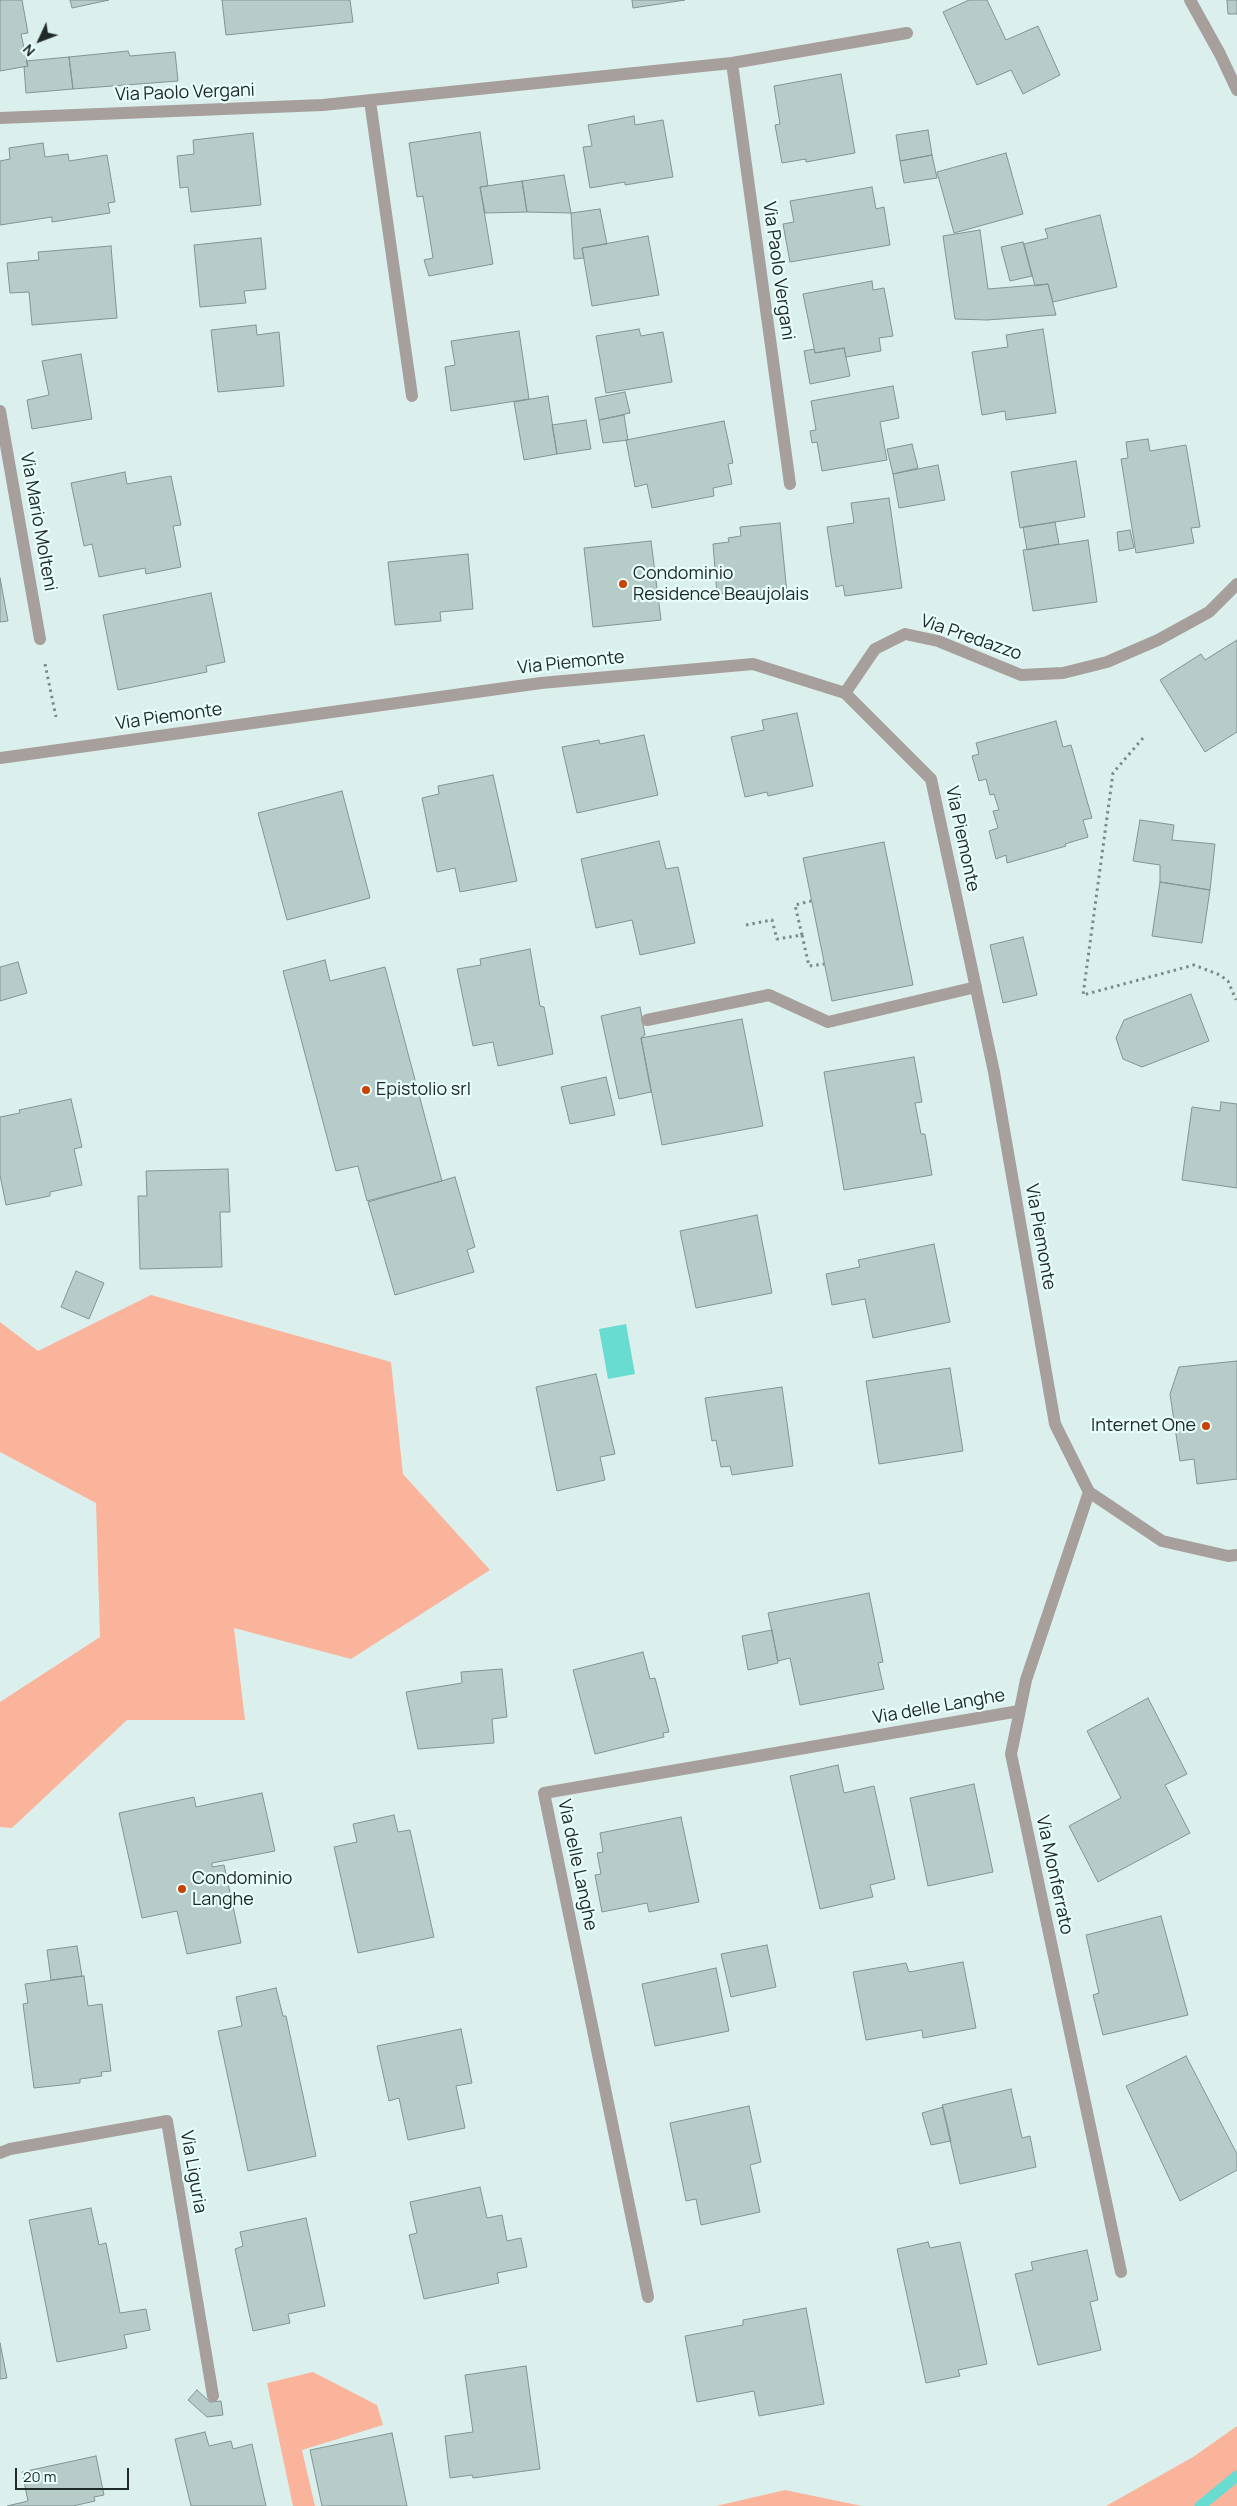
<!DOCTYPE html>
<html>
<head>
<meta charset="utf-8">
<style>
	body { margin:0 }
	#map { position:relative; width:1237px; height:2506px; overflow:hidden; background:#dbf0ed; font-family:Manrope,sans-serif }
	canvas { display:block }
	.north { position:absolute; left:15px; top:15px; width:50px; height:50px; -webkit-text-stroke:4px #e8fefb; paint-order:stroke; rotate:227deg; font-size:14px; font-weight:700; line-height:20px; text-align:center; color:#212928 }
	.north::after { content:''; display:block; margin:auto; width:18px; height:22px; background:#212928; clip-path:polygon(50% 0,100% 100%,50% 72%,0 100%) }
	.scale { position:absolute; left:15px; top:2468px; width:114px; height:22px; box-sizing:border-box; border:2px solid #212928; border-top:0; padding-left:6px; font-size:15px; line-height:18px; white-space:nowrap; color:#212928; -webkit-text-stroke:4px #e8fefb; paint-order:stroke }
</style>
</head>
<body>
<div id="map">
<canvas width="1237" height="2506"></canvas>
<div class="north">N</div>
<div class="scale">20 m</div>
</div>
<script>
const c = document.querySelector('canvas').getContext('2d');
c.lineJoin = 'round';
function fillPath(path, color) {
  c.fillStyle = color;
  c.fill(path, 'evenodd');
}
function poly(rows) {
  const path = new Path2D();
  for (const r of rows) {
    path.moveTo(r[0], r[1]);
    for (let i = 2; i < r.length; i += 2) path.lineTo(r[i], r[i + 1]);
  }
  return path;
}
function stroke(path, color, width, dash) {
  c.strokeStyle = color;
  c.lineWidth = width;
  c.lineCap = dash ? 'butt' : 'round';
  c.setLineDash(dash || []);
  c.stroke(path);
}
function label(font, color, halo, rows, align = 'center') {
  c.font = font + ' Manrope,sans-serif';
  c.lineWidth = 4.5;
  c.setLineDash([]);
  c.textBaseline = 'middle';
  c.strokeStyle = halo;
  c.fillStyle = color;
  for (const [text, x, y, turn = 0] of rows) {
    c.save();
    c.translate(x, y);
    c.rotate((+turn || 0) * Math.PI / 180);
    c.textAlign = isNaN(turn) ? turn : align;
    if (halo) c.strokeText(text, 0, 0);
    c.fillText(text, 0, 0);
    c.restore();
  }
}
fillPath(poly([
	[151,1295,391,1362,403,1474,490,1570,351,1659,234,1628,245,1720,127,1720,12,1828,0,1827,0,1702,100,1637,96,1503,0,1452,0,1322,38,1351],
	[313,2372,377,2405,383,2425,302,2450,315,2506,293,2506,267,2383],
	[1237,2426,1237,2506,1106,2506,1193,2457],
	[785,2490,862,2506,716,2506]
]), '#fbb49c');
fillPath(poly([
	[626,1324,635,1374,608,1379,599,1329]
]), '#69dcd1');
stroke(poly([
	[1200,2506,1237,2476]
]), '#69dcd1', 11);
const building = poly([
	[0,0,22,0,28,33,21,34,28,66,0,71,0,0],
	[70,0,109,0,72,8,70,0],
	[222,0,350,0,353,22,226,35,222,0],
	[632,0,685,0,633,8,632,0],
	[969,0,987,0,1006,40,1038,26,1060,75,1023,94,1011,70,977,85,943,12,969,0],
	[1227,0,1237,0,1237,14,1228,14,1227,0],
	[128,51,130,56,175,52,178,81,73,89,69,57,128,51],
	[69,57,73,89,26,93,24,67,28,66,26,61,69,57],
	[841,74,855,153,806,162,806,159,782,163,775,125,780,124,774,86,841,74],
	[634,116,635,125,663,120,673,177,625,185,625,182,590,188,583,147,592,146,588,125,634,116],
	[928,130,932,155,900,161,896,135,928,130],
	[480,132,488,186,480,187,493,264,429,276,424,260,433,258,423,196,417,197,409,143,480,132],
	[253,133,261,205,191,212,188,187,180,188,177,156,194,154,193,140,253,133],
	[43,143,45,157,68,154,69,161,107,155,115,202,108,203,110,213,52,222,52,217,0,225,0,161,10,159,9,148,43,143],
	[1006,153,1023,214,954,233,937,172,1006,153],
	[932,155,937,178,904,183,900,161,932,155],
	[564,175,571,213,527,212,522,181,564,175],
	[522,181,527,212,485,213,480,187,522,181],
	[872,187,876,209,884,207,890,245,790,262,783,224,794,222,790,201,872,187],
	[600,209,607,244,582,248,584,258,574,259,571,213,600,209],
	[1100,215,1117,287,1053,302,1048,284,1035,286,1024,244,1048,238,1045,229,1100,215],
	[980,230,988,289,1048,284,1056,315,987,320,955,319,943,236,980,230],
	[648,236,659,295,592,306,582,248,648,236],
	[261,238,266,289,244,291,246,303,200,307,194,245,261,238],
	[1023,242,1032,276,1010,281,1001,247,1023,242],
	[111,246,117,318,32,325,29,292,10,293,7,263,39,260,38,252,111,246],
	[872,281,873,290,884,288,893,336,879,338,881,351,846,357,844,348,815,353,803,294,872,281],
	[256,325,257,335,279,332,284,386,218,392,211,330,256,325],
	[639,329,641,336,663,332,672,382,606,393,596,336,639,329],
	[1043,329,1056,413,1006,420,1005,411,982,415,972,352,1008,347,1006,335,1043,329],
	[519,331,529,399,451,411,445,367,455,365,451,341,519,331],
	[844,348,850,376,810,384,804,351,814,349,815,353,844,348],
	[81,354,92,419,32,429,27,400,49,395,42,361,81,354],
	[893,386,899,418,880,422,887,460,822,471,817,442,812,443,810,431,816,430,811,401,893,386],
	[625,392,630,413,599,420,595,398,625,392],
	[548,396,557,454,524,460,514,402,548,396],
	[624,415,628,440,603,443,599,420,624,415],
	[586,420,591,449,557,454,552,425,586,420],
	[724,421,733,463,728,464,732,484,713,488,714,496,652,508,647,484,635,487,626,440,724,421],
	[1148,439,1150,451,1186,445,1200,527,1191,528,1194,543,1136,553,1121,459,1128,458,1126,442,1148,439],
	[912,444,918,468,893,474,887,449,912,444],
	[1076,461,1085,517,1020,528,1011,472,1076,461],
	[938,465,945,500,899,508,893,474,938,465],
	[125,472,127,484,171,476,181,525,173,526,181,567,146,574,145,568,99,577,92,544,84,546,71,483,125,472],
	[889,498,902,588,845,596,843,585,836,587,827,527,854,523,851,503,889,498],
	[1055,522,1059,544,1027,550,1023,527,1055,522],
	[780,523,787,593,736,596,736,592,717,594,713,544,729,542,728,538,741,536,740,527,780,523],
	[1130,530,1134,548,1119,551,1117,532,1130,530],
	[1088,540,1097,602,1033,611,1023,550,1088,540],
	[651,541,661,620,593,627,584,548,651,541],
	[468,554,473,609,440,612,441,621,395,625,388,562,468,554],
	[0,578,8,621,0,622,0,578],
	[211,593,225,662,206,666,207,672,118,690,103,615,211,593],
	[1237,640,1237,732,1205,752,1160,680,1201,654,1205,660,1237,640],
	[797,713,813,786,768,796,767,792,745,797,731,737,764,730,762,720,797,713],
	[1056,721,1063,747,1071,745,1092,818,1083,820,1088,837,1065,844,1066,846,1007,863,1006,855,996,859,989,831,998,828,993,811,999,810,994,794,990,795,986,779,979,781,972,756,979,754,976,743,1056,721],
	[644,735,658,795,577,813,562,747,599,740,600,744,644,735],
	[493,775,517,881,460,892,455,868,437,872,422,798,439,794,438,786,493,775],
	[342,791,370,898,287,920,258,813,342,791],
	[1140,820,1174,825,1172,840,1215,844,1210,890,1160,882,1160,865,1133,861,1140,820],
	[659,841,666,869,678,867,695,943,640,955,632,920,596,928,581,859,659,841],
	[884,842,913,985,832,1001,803,858,884,842],
	[1160,882,1210,890,1202,943,1152,936,1160,882],
	[1023,937,1037,995,1003,1003,990,945,1023,937],
	[530,949,540,1006,544,1007,553,1054,498,1066,493,1042,473,1046,457,969,481,965,480,959,530,949],
	[325,960,330,981,385,967,442,1181,367,1201,358,1166,336,1171,283,971,325,960],
	[18,962,27,993,0,1001,0,967,18,962],
	[1191,994,1209,1041,1142,1067,1123,1059,1116,1038,1124,1020,1191,994],
	[640,1007,645,1035,641,1038,651,1092,619,1099,601,1016,640,1007],
	[742,1019,763,1126,662,1145,641,1038,742,1019],
	[914,1057,922,1102,915,1103,921,1134,925,1134,932,1175,844,1190,824,1072,914,1057],
	[606,1077,615,1115,570,1124,561,1087,606,1077],
	[71,1099,82,1147,74,1149,82,1185,50,1192,50,1196,6,1205,0,1175,0,1117,20,1113,19,1110,71,1099],
	[1221,1102,1237,1104,1237,1188,1182,1180,1192,1107,1220,1111,1221,1102],
	[228,1169,230,1212,220,1212,222,1267,140,1269,138,1196,147,1196,146,1171,228,1169],
	[455,1177,475,1247,467,1250,474,1272,395,1295,368,1202,455,1177],
	[757,1215,772,1293,696,1308,680,1231,757,1215],
	[934,1244,950,1322,873,1338,865,1299,832,1305,826,1274,860,1267,858,1260,934,1244],
	[76,1271,104,1283,89,1319,61,1307,76,1271],
	[1237,1361,1237,1479,1197,1484,1194,1459,1180,1461,1170,1394,1179,1367,1237,1361],
	[950,1368,963,1451,879,1464,866,1381,950,1368],
	[596,1374,615,1454,600,1457,605,1480,557,1491,536,1387,596,1374],
	[782,1387,793,1466,732,1475,730,1466,721,1467,716,1440,712,1441,705,1398,782,1387],
	[869,1593,883,1662,878,1663,884,1689,800,1705,790,1658,778,1661,768,1613,869,1593],
	[772,1630,778,1663,748,1670,742,1636,772,1630],
	[643,1652,650,1679,655,1678,669,1732,663,1733,664,1737,595,1754,573,1670,643,1652],
	[502,1669,507,1717,492,1719,494,1743,418,1749,406,1692,462,1683,461,1672,502,1669],
	[1148,1698,1187,1774,1165,1785,1190,1833,1098,1882,1069,1826,1121,1798,1087,1731,1148,1698],
	[838,1765,844,1793,874,1786,895,1879,870,1885,873,1897,820,1909,790,1776,838,1765],
	[974,1784,993,1872,928,1886,910,1798,974,1784],
	[262,1793,275,1851,212,1863,212,1867,224,1865,241,1943,187,1954,177,1911,142,1918,119,1813,194,1797,196,1807,262,1793],
	[394,1815,398,1832,410,1830,434,1937,358,1953,334,1847,357,1842,353,1824,394,1815],
	[681,1817,699,1902,649,1912,647,1903,602,1912,595,1875,601,1874,597,1853,603,1852,600,1833,681,1817],
	[1161,1916,1188,2015,1103,2035,1093,1995,1099,1993,1086,1935,1161,1916],
	[767,1945,776,1987,731,1997,721,1954,767,1945],
	[77,1946,82,1976,51,1980,47,1950,77,1946],
	[963,1962,976,2028,923,2038,922,2030,866,2040,853,1972,906,1963,909,1972,963,1962],
	[716,1968,729,2031,655,2046,642,1984,716,1968],
	[84,1976,88,2006,102,2004,111,2071,101,2072,102,2076,80,2079,80,2083,34,2088,23,2004,28,2003,25,1984,84,1976],
	[276,1988,283,2016,286,2016,316,2156,248,2171,218,2031,242,2026,236,1997,276,1988],
	[461,2029,472,2083,456,2086,465,2128,408,2140,399,2098,389,2101,377,2046,461,2029],
	[1186,2056,1237,2154,1237,2170,1180,2201,1126,2086,1186,2056],
	[1011,2089,1022,2138,1030,2136,1036,2167,960,2184,942,2105,1011,2089],
	[749,2106,761,2162,750,2165,760,2212,701,2225,696,2199,686,2201,670,2123,749,2106],
	[943,2107,951,2141,931,2145,922,2113,943,2107],
	[480,2187,487,2218,502,2215,507,2241,521,2238,527,2267,497,2273,499,2283,424,2299,409,2235,417,2233,410,2202,480,2187],
	[91,2208,99,2245,106,2243,120,2313,146,2309,150,2330,124,2335,127,2348,57,2362,29,2220,91,2208],
	[306,2218,325,2306,288,2314,290,2323,253,2331,235,2249,243,2246,240,2232,306,2218],
	[928,2242,930,2248,960,2242,987,2364,958,2370,960,2376,926,2383,897,2249,928,2242],
	[1087,2250,1098,2300,1090,2302,1101,2350,1038,2365,1015,2274,1033,2270,1031,2262,1087,2250],
	[806,2308,824,2404,759,2416,754,2391,697,2402,685,2336,743,2325,743,2320,806,2308],
	[0,2343,7,2378,0,2379,0,2343],
	[526,2366,540,2469,473,2478,472,2475,450,2478,445,2436,473,2432,465,2375,526,2366],
	[197,2390,210,2402,221,2401,223,2415,207,2417,188,2400,197,2390],
	[205,2432,209,2446,231,2441,233,2449,252,2444,266,2506,191,2506,175,2439,205,2432],
	[392,2433,407,2506,322,2506,310,2450,392,2433],
	[96,2456,104,2495,94,2497,95,2501,73,2506,7,2506,28,2501,22,2472,96,2456]
]);
fillPath(building, '#b7ccc9');
stroke(building, '#819592', 1);
stroke(poly([
	[45,664,56,717],
	[1143,738,1113,773,1083,995,1194,965,1220,975,1228,981,1236,1000],
	[746,925,772,920,777,939,802,935,809,966,824,964],
	[802,935,795,905,811,901]
]), '#7c8a88', 3, [2.5, 4]);
stroke(poly([
	[647,1020,769,995,828,1022,976,987]
]), '#a79f9c', 12);
stroke(poly([
	[1190,0,1220,54,1237,90],
	[732,63,790,484],
	[370,101,412,396],
	[0,118,323,105,732,63,907,33],
	[0,411,40,639],
	[845,693,875,649,905,634,938,641,1021,675,1063,673,1107,662,1158,640,1209,612,1237,584],
	[0,758,541,683,753,664,845,693,931,779,994,1072,1055,1424,1089,1492,1162,1541,1228,1556,1237,1555],
	[1089,1492,1026,1680,1011,1754,1121,2272],
	[0,2153,10,2149,167,2121,213,2396],
	[648,2297,544,1793,1019,1711]
]), '#a79f9c', 12);
for (const [x, y, r, color] of [
	[623,584,5,"#c84202"],
	[366,1090,5,"#c84202"],
	[1206,1426,5,"#c84202"],
	[182,1889,5,"#c84202"]
]) {
  const dot = new Path2D();
  dot.arc(x, y, r, 0, 2 * Math.PI);
  c.fillStyle = color;
  c.fill(dot);
  stroke(dot, '#e8fefb', 2);
}
label('18px', '#212928', '#e8fefb', [
	["Via Paolo Vergani",185,93,-2],
	["Via Paolo Vergani",778,271,82],
	["Via Mario Molteni",38,522,80],
	["Via Predazzo",971,638,19],
	["Via Piemonte",571,663,-6],
	["Via Piemonte",169,717,-8],
	["Via Piemonte",962,839,78],
	["Via Piemonte",1040,1237,80],
	["Via delle Langhe",939,1707,-10],
	["Via delle Langhe",577,1865,78],
	["Via Monferrato",1054,1875,78],
	["Via Liguria",193,2172,80]
]);
label('18px', '#212928', '#e8fefb', [
	["Condominio",633,574],
	["Residence Beaujolais",633,595],
	["Epistolio srl",376,1090],
	["Internet One",1196,1426,"right"],
	["Condominio",192,1879],
	["Langhe",192,1900]
], 'left');
</script>
</body>
</html>
